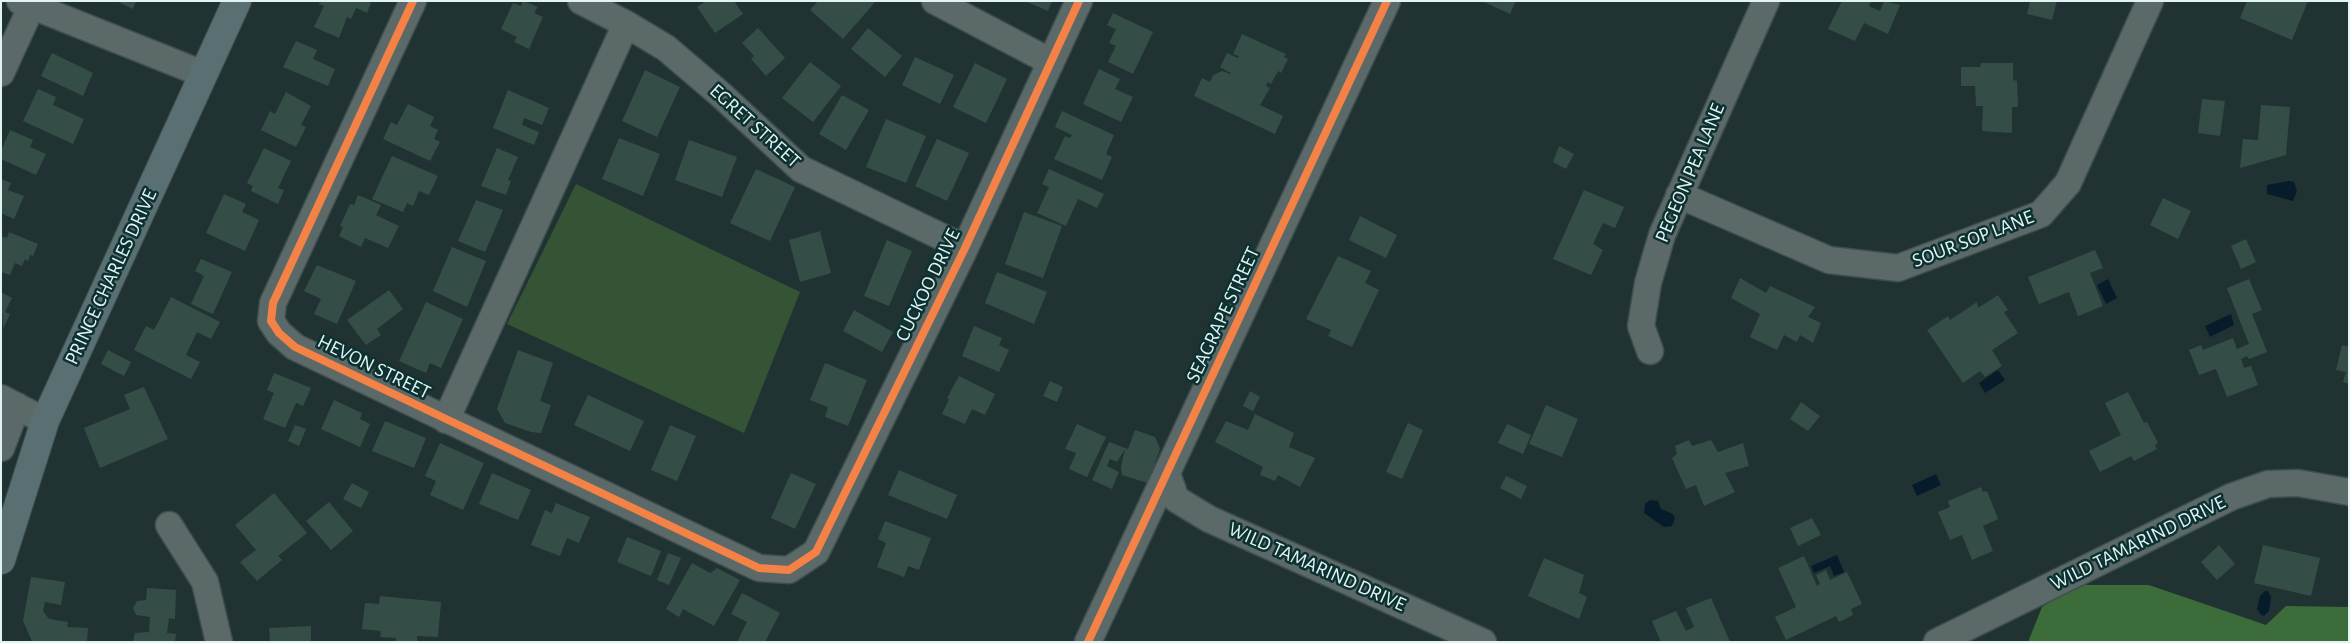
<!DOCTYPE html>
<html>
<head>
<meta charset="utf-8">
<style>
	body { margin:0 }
	#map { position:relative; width:2350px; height:643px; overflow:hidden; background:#203332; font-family:"Alegreya Sans",sans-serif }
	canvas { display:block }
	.frame { position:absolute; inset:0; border:2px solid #e1f4f3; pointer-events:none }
</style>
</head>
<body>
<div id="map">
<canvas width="2350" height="643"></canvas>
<div class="frame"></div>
</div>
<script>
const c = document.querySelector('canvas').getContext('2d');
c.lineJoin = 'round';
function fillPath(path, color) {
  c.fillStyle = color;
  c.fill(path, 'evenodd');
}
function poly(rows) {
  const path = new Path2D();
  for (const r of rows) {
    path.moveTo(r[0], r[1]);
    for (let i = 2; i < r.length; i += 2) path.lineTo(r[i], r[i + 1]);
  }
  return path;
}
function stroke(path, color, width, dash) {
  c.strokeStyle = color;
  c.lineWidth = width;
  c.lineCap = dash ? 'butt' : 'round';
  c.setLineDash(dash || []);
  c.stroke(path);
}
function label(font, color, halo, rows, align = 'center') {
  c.font = font + ' "Alegreya Sans",sans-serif';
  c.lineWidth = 5;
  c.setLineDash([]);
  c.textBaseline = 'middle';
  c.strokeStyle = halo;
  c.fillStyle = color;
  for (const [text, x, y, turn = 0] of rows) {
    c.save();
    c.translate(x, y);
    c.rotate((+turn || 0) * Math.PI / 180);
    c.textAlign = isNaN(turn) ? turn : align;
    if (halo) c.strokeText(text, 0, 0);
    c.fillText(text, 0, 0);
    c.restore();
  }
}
fillPath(poly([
	[576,184,800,292,744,433,507,324]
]), '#355335');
fillPath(poly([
	[2074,585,2149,585,2266,625,2286,606,2349,607,2349,642,2028,642,2042,607]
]), '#3b6c3a');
fillPath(poly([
	[2289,181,2294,182,2297,191,2293,201,2267,194,2267,185],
	[2108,279,2117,298,2106,304,2097,285],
	[2231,314,2234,325,2210,337,2205,326],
	[1998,370,2005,380,1985,393,1979,383],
	[1936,474,1941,485,1917,496,1912,485],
	[1650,500,1658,501,1661,509,1673,514,1675,518,1672,526,1664,527,1644,513,1645,504],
	[1837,555,1844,572,1834,576,1830,566,1814,573,1811,566],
	[2265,591,2268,591,2271,597,2269,611,2264,616,2261,615,2257,609,2260,596]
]), '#071c2b');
fillPath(poly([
	[116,1,136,1,133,9],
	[320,1,367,1,371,3,367,13,356,8,351,19,347,17,339,38,314,27,324,6,319,4],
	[523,1,538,7,534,13,543,17,529,49,514,42,517,37,501,29,513,3,521,6],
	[706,1,734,1,743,14,715,33,697,7],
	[818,1,876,1,843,39,810,10],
	[1025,1,1052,1,1048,11],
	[1482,1,1516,1,1510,14],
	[1842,1,1871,1,1869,6,1880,11,1884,1,1900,5,1888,34,1864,23,1855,41,1828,29],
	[2030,1,2057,1,2052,20,2027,14],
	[2247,1,2308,1,2292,40,2240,18],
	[1113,13,1153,32,1133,74,1108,62,1116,46,1109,43,1116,29,1107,25],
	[758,28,785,58,766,76,751,59,754,56,742,43],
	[868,28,902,56,885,77,851,49],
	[1242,34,1286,54,1284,57,1288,59,1281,73,1278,71,1271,84,1268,82,1266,86,1270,88,1260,105,1283,116,1275,134,1194,96,1202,78,1210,82,1213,75,1222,71,1230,74,1231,73,1220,67,1227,53,1238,58,1239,56,1233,54],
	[296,41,317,50,313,59,335,69,328,86,283,67],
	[52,53,93,73,83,96,41,76],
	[915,57,954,75,940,104,902,85],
	[810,62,841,86,813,122,782,98],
	[975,63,1007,79,986,123,953,107],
	[1981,63,2013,63,2013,80,2017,81,2018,107,2012,107,2012,133,1982,131,1983,106,1976,106,1975,86,1961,86,1961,67,1980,67],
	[1099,69,1120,79,1115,89,1133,97,1121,122,1083,104],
	[645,70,680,87,657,137,622,121],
	[38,89,56,97,53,105,84,119,73,144,23,121],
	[508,90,549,108,542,125,524,118,522,125,539,132,534,145,493,128],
	[286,92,311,106,301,125,306,127,296,147,261,130,270,111,275,114],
	[842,95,869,110,846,150,819,134],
	[2202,99,2225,101,2220,136,2198,133],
	[408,104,434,117,430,126,438,130,434,139,440,142,430,161,383,139,391,122,397,125],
	[2261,105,2290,107,2286,155,2240,168,2243,139,2258,140],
	[1062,111,1114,135,1106,154,1112,157,1102,180,1054,159,1065,136,1070,138,1072,135,1055,127],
	[886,119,926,136,906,183,866,167],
	[10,130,33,140,30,147,46,154,36,175,1,159,1,151],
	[619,138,660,154,643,196,602,179],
	[937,139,969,153,947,201,915,186],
	[689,140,737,157,722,197,675,180],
	[1559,146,1574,154,1566,169,1553,162],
	[264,148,291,161,278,188,284,190,278,204,251,191,253,186,247,183],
	[497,148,518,157,508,180,511,181,506,195,481,186],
	[392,156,438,176,429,195,419,191,413,206,407,203,403,212,372,199],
	[756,169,795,187,770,241,730,223],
	[1049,169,1104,194,1097,208,1078,199,1066,226,1037,213,1049,187,1042,184],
	[1,179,11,183,8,190,24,196,14,219,1,213],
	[1584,190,1624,207,1615,228,1603,223,1593,244,1603,250,1591,275,1553,259],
	[224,194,246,204,242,212,259,220,245,251,206,233],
	[358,195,381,205,376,215,399,226,388,248,365,238,361,247,339,236,343,227,340,226,350,204,354,205],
	[2163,198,2191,211,2178,239,2150,225],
	[476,200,503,210,485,252,458,241],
	[1024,212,1062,226,1043,278,1005,264],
	[1360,216,1397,235,1386,258,1349,240],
	[820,231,831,273,800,282,789,240],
	[9,232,38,244,33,256,30,255,28,261,25,259,22,266,15,263,10,275,1,272,1,236,7,238],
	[2246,239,2256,262,2241,269,2231,246],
	[887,240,912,251,889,306,864,296],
	[452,247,486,261,467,307,433,291],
	[2095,250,2103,268,2090,273,2103,306,2078,316,2069,292,2039,304,2028,277],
	[1338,256,1371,271,1365,283,1379,290,1352,347,1328,336,1331,330,1306,319],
	[201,259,232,272,213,314,191,304,204,276,195,271],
	[317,265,356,281,337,324,314,314,321,299,304,291],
	[997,272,1047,292,1034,324,985,303],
	[1740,278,1766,293,1770,286,1815,307,1808,317,1821,323,1813,343,1800,335,1797,342,1784,335,1777,350,1750,337,1760,314,1731,298],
	[2249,279,2262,310,2252,314,2267,352,2249,359,2247,356,2241,359,2244,368,2251,366,2258,385,2227,397,2216,369,2199,375,2189,350,2201,345,2203,350,2233,338,2237,349,2249,344,2227,288],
	[389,290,403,309,377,329,381,335,366,345,347,320],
	[1,292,12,298,5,312,10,314,3,329],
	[1998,295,2008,310,2004,312,2018,333,1992,350,2002,366,1985,377,1980,371,1963,383,1927,330,1948,316,1950,320,1977,302,1978,308],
	[171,297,220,322,211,339,197,332,186,355,200,362,191,379,134,350,146,326,154,330],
	[426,302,463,319,441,368,430,363,426,373,399,361],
	[854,310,893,332,882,352,843,331],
	[974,326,1002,338,999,345,1009,350,999,372,962,356],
	[2342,345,2349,347,2349,384,2343,382,2346,372,2336,370],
	[108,350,131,362,124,376,101,364],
	[518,350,553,363,540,401,551,405,541,433,531,432,505,423,497,409],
	[825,363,867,380,848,426,825,417,828,407,810,400],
	[274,373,311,388,303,406,296,403,285,428,263,419,274,393,267,390],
	[959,376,995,394,985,415,972,409,965,424,942,414,949,399,947,398],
	[1050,381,1063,387,1057,402,1043,396],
	[144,387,168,439,100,468,84,428,130,409,124,395],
	[1250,391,1260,397,1253,411,1243,406],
	[2128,392,2144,423,2147,422,2158,443,2155,445,2157,449,2134,461,2131,456,2100,472,2089,451,2121,435,2105,403],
	[588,395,644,421,630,451,574,425],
	[334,400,362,413,360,419,370,424,360,447,321,429],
	[1801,402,1820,416,1808,431,1790,419],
	[1546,405,1578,419,1562,457,1529,444],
	[1255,414,1294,433,1289,447,1315,458,1300,487,1278,475,1275,481,1260,475,1263,467,1215,442,1226,421,1248,430],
	[385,421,426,438,414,468,372,451],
	[1408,423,1423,430,1402,479,1386,472],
	[1077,424,1106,437,1087,477,1069,469,1076,453,1065,449],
	[1507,424,1531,435,1523,454,1498,443],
	[295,425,306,429,299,446,288,441],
	[670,425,696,436,677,481,651,470],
	[1135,430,1155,437,1160,449,1155,463,1164,465,1157,486,1122,475,1121,467,1125,449,1117,462,1110,459,1107,466,1119,472,1112,489,1092,480,1109,442,1128,449],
	[1689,440,1692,446,1711,440,1718,452,1743,443,1749,466,1725,473,1735,492,1704,506,1696,485,1686,489,1672,458,1677,454,1675,446],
	[440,443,484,463,463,510,430,495,436,481,425,476],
	[899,470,957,495,947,519,888,495],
	[492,473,531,490,518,520,479,504],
	[791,473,816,484,795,529,771,518],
	[1506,476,1527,486,1521,499,1500,488],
	[352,483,369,492,361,508,343,499],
	[1981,487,1983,492,1987,491,1998,519,1983,526,1993,551,1972,560,1962,535,1950,540,1938,512,1950,507,1948,501],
	[274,493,307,533,278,556,282,560,257,581,240,562,256,550,235,525],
	[329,502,353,531,331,550,306,521],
	[556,503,590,517,579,543,567,538,560,556,531,545,545,510,552,513],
	[1812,518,1821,535,1798,546,1790,528],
	[885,521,931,538,919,570,908,566,904,577,877,567,886,543,878,539],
	[627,537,661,551,651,576,617,562],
	[2219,545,2235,564,2217,580,2201,562],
	[2263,545,2320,558,2311,596,2254,583],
	[668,553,681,558,669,585,657,580],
	[1804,556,1817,586,1820,584,1816,575,1826,570,1830,580,1847,572,1862,604,1851,609,1853,615,1839,622,1836,616,1786,640,1775,617,1796,607,1778,568],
	[1544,558,1584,575,1579,593,1587,597,1579,619,1528,596],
	[692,563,710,573,717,568,740,580,714,626,683,609,679,617,666,609],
	[31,577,65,582,61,605,45,602,43,611,49,619,68,622,67,627,88,628,87,642,32,641,23,621],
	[147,588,176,590,175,619,169,618,167,633,176,634,175,642,133,642,135,633,149,632,150,617,136,615,133,608,137,601,146,600],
	[742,593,780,613,765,642,737,642,747,622,731,614],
	[380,596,441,602,438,637,417,636,417,642,395,642,396,638,380,637,381,631,362,629,365,603,379,604],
	[1711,598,1730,642,1661,642,1652,621,1676,611,1686,631,1694,627,1686,608],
	[311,626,311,642,270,642,269,628]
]), '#354d47');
const minor = poly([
	[20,1,203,74],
	[413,1,273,303,271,321,279,333,295,347,759,568,789,570,816,552,965,248,1079,1],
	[581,1,626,24,666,48,720,94,801,169,965,248],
	[935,1,1051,62],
	[1,73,34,1],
	[1679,195,1829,260,1898,268,2041,214,2068,183,2150,1],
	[1650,351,1641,326,1648,283,1662,235,1766,1],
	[1,398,45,421],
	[446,420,626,24],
	[1,448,17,406],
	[1167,474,1176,499,1209,519,1483,642],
	[169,525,205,582,219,642],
	[1088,642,1387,1],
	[1937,642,2231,497,2268,484,2298,483,2349,492]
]);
const highway = poly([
	[1,560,45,421,237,1]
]);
stroke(minor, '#3d4e4d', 29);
stroke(highway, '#3d4e4d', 30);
stroke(minor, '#5b6968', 26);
stroke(highway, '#5a6f72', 28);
stroke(poly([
	[413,1,273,303,271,321,279,333,295,347,759,568,789,570,816,552,965,248,1079,1],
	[1088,642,1387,1]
]), '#f48246', 8);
label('20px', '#e1f4f3', '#0c3130', [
	["EGRET STREET",755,126,42],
	["PEGEON PEA LANE",1690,173,-67],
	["SOUR SOP LANE",1973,239,-21],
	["PRINCE CHARLES DRIVE",111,277,-65],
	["CUCKOO DRIVE",928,285,-64],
	["SEAGRAPE STREET",1223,315,-65],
	["HEVON STREET",374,367,26],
	["WILD TAMARIND DRIVE",2138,543,-26],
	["WILD TAMARIND DRIVE",1317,567,24]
]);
</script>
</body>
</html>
